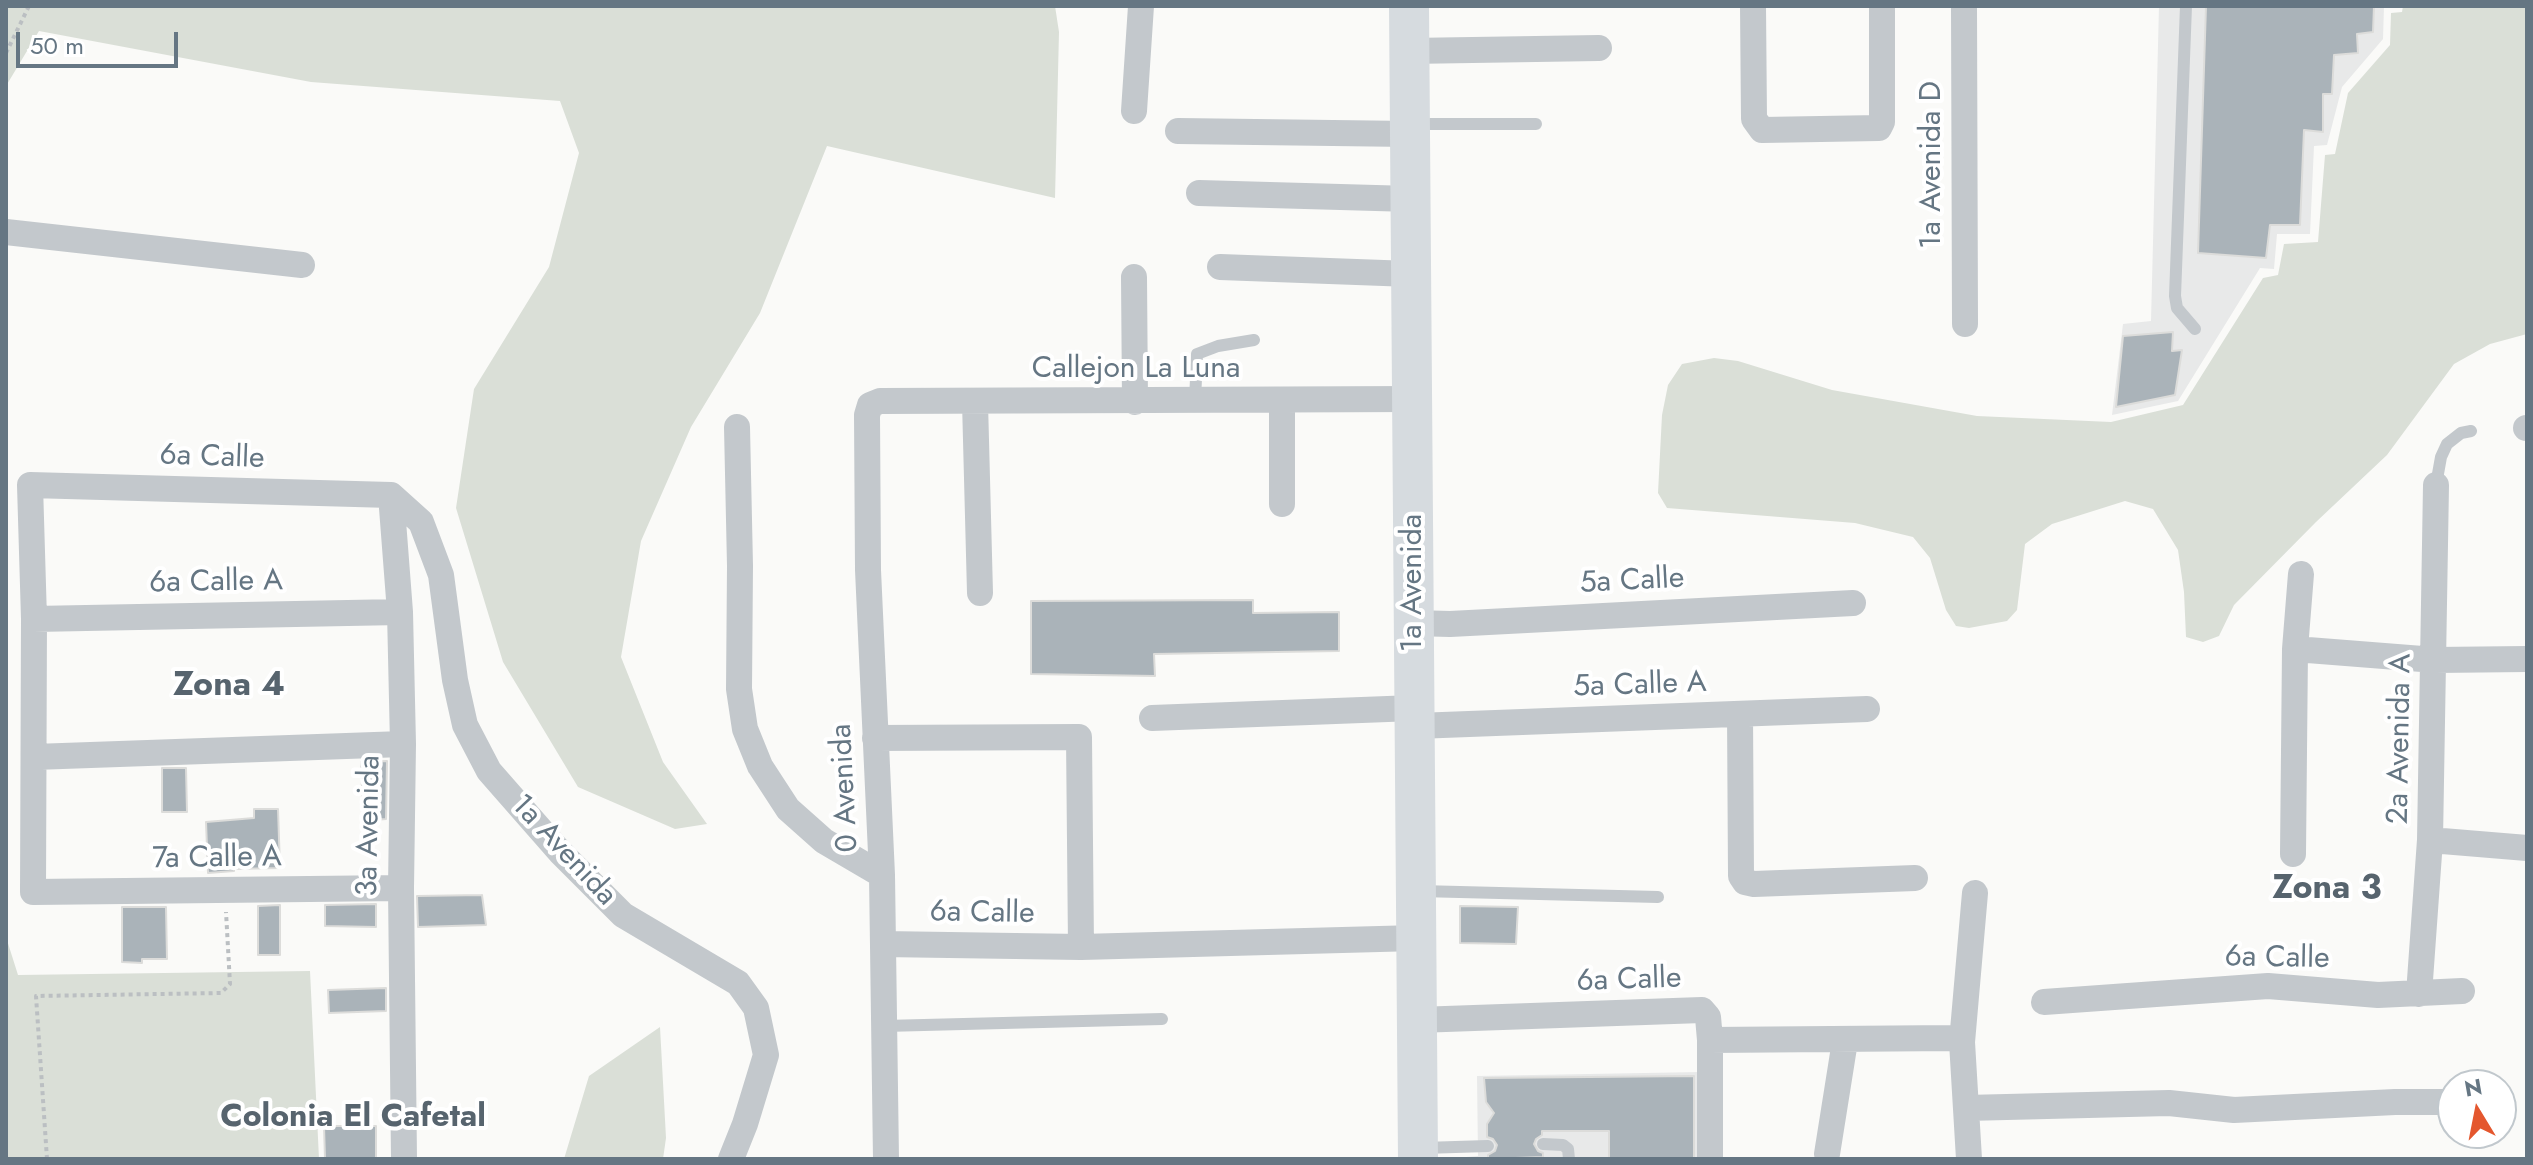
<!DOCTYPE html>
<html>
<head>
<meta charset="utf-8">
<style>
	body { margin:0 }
	#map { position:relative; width:2533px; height:1165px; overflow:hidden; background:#fafaf8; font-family:Jost,sans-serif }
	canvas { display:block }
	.frame { position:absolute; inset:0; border:8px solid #657683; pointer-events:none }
	.north { position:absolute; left:2437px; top:1069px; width:80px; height:80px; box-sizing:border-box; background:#fff; border:2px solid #c1c8cd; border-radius:50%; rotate:350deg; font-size:22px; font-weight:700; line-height:32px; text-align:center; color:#657683 }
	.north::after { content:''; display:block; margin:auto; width:28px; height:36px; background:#e4572e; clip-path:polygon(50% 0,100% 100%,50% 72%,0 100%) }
	.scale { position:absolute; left:16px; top:32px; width:162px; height:36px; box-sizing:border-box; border:4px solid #657683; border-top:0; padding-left:10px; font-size:24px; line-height:28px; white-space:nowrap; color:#657683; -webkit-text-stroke:6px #fff; paint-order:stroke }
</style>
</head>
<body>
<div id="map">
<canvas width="2533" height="1165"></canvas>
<div class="frame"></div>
<div class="north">N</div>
<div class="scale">50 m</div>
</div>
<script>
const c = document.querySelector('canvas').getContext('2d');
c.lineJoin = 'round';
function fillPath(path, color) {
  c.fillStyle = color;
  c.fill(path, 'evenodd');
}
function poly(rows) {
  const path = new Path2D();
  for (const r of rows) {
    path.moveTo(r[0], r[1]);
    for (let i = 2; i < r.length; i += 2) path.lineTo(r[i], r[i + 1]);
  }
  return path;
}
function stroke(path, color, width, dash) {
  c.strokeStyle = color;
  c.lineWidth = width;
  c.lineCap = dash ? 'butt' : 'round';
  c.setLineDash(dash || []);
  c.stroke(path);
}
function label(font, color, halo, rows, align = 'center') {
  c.font = font + ' Jost,sans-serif';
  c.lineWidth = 8;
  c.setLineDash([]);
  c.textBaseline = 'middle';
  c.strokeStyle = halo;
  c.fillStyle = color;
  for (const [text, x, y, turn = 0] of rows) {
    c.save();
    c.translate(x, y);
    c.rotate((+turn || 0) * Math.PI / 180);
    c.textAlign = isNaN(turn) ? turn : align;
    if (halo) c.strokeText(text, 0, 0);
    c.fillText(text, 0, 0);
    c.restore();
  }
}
fillPath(poly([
	[2159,6,2384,6,2383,39,2342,87,2327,145,2314,146,2310,234,2277,234,2274,269,2260,268,2178,401,2112,415,2123,324,2151,321],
	[1700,1072,1701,1159,1442,1159,1478,1156,1477,1076]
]), '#e8e9e9');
fillPath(poly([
	[6,6,1055,6,1059,32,1055,198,827,146,760,313,691,427,641,541,621,657,663,762,707,824,675,829,578,787,503,662,456,508,474,389,549,267,579,153,560,101,311,82,39,31,6,86],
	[2403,6,2527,6,2527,334,2490,344,2454,364,2387,455,2316,522,2234,605,2219,636,2203,642,2186,637,2184,592,2178,550,2153,509,2125,501,2052,524,2025,544,2017,610,2007,621,1969,628,1956,626,1946,610,1930,558,1913,537,1855,523,1667,508,1658,493,1662,415,1668,385,1682,364,1714,358,1738,361,1832,390,1977,416,2111,422,2183,405,2263,278,2278,275,2284,244,2318,242,2325,155,2335,154,2348,93,2390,45,2391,13,2402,12],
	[6,937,18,975,310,971,319,1159,6,1159],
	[660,1027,666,1138,663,1159,564,1159,589,1076]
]), '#dadfd7');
const building = poly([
	[2206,6,2374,6,2373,32,2357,34,2358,53,2334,55,2332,94,2323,94,2323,132,2304,130,2300,225,2270,225,2266,258,2198,253,2206,6],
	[2173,332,2172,351,2182,350,2175,395,2116,407,2123,336,2173,332],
	[1253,600,1253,613,1339,612,1339,651,1154,654,1155,676,1031,674,1031,601,1253,600],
	[387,761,386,819,363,821,361,762,387,761],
	[162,768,186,768,187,812,162,812,162,768],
	[254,809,278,809,280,868,234,869,234,871,208,873,206,822,254,818,254,809],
	[482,895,486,925,418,927,417,896,482,895],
	[376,904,376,927,325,926,325,905,376,904],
	[280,905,280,955,258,955,258,906,280,905],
	[1460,906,1518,907,1516,944,1460,943,1460,906],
	[122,907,166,907,167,959,142,959,142,963,122,962,122,907],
	[386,988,386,1011,329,1013,328,990,386,988],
	[1694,1076,1694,1159,1609,1159,1609,1131,1542,1131,1542,1135,1536,1139,1534,1144,1538,1151,1543,1153,1543,1157,1488,1159,1488,1155,1495,1151,1497,1145,1493,1139,1487,1137,1487,1124,1494,1113,1486,1102,1484,1078,1694,1076],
	[324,1126,376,1126,376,1159,325,1159,324,1126]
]);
fillPath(building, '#aab3b9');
stroke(building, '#dcdcda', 2);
stroke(poly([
	[6,53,29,6],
	[47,1159,36,996,221,993,230,984,226,912]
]), '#bbbfc2', 4, [4, 4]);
stroke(poly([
	[2186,6,2175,296,2177,308,2195,329],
	[1413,124,1536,124],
	[1195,402,1197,354,1218,346,1254,340],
	[2436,485,2441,457,2447,444,2461,433,2471,431],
	[1420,891,1658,897],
	[884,1026,1162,1019],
	[1543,1144,1563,1145,1568,1149,1569,1159],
	[1423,1148,1488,1146]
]), '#c3c8cc', 12);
stroke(poly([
	[1753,6,1754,119,1762,130,1879,128,1882,122,1882,6],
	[1964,6,1965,324],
	[1409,51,1599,48],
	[1134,111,1141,6],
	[1178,131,1410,134],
	[1199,193,1411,199],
	[6,232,302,265],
	[1220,267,1411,274],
	[1134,277,1135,402],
	[975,402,980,593],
	[737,427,740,566,739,689,745,729,760,766,788,809,824,841,882,875],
	[2526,428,2527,428],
	[391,495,30,485,34,619,33,892,401,888],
	[391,495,421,522,441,575,455,680,465,725,489,771,560,852,623,915,738,983,756,1008,766,1055,745,1124,731,1159],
	[391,495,400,612,403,744,401,888,404,1159],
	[1282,504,1282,401],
	[34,619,400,612],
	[1414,623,1450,624,1853,603],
	[2295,649,2435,660,2527,659],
	[1740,714,1741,876,1745,882,1754,884,1915,878],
	[1152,718,1414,708],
	[1416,726,1867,709],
	[875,738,1079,737,1081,947],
	[34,757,403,744],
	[2430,840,2527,848],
	[2293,854,2295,649,2301,574],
	[883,944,1081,947,1417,938],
	[2419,994,2430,840,2436,485],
	[2044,1002,2268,986,2378,995,2462,991],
	[1417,1020,1702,1010,1708,1017,1710,1040,1710,1159],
	[1710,1040,1953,1038,1962,1042],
	[1966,1108,2169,1103,2234,1110,2395,1102,2451,1102],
	[1827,1154,1845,1041],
	[886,1159,882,875,868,570,867,415,870,405,880,401,1414,399],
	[1969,1159,1962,1042,1975,893]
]), '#c3c8cc', 26);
stroke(poly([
	[1409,6,1418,1159]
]), '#d6dbdf', 40);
label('30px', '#657683', '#fff', [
	["1a Avenida D",1933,165,-90],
	["Callejon La Luna",1136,370],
	["6a Calle",212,458,2],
	["5a Calle",1632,582,-3],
	["6a Calle A",216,583,-1],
	["1a Avenida",1414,583,-90],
	["5a Calle A",1640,686,-2],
	["2a Avenida A",2401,739,-89],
	["0 Avenida",846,788,-93],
	["3a Avenida",370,826,-89],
	["1a Avenida",563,851,47],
	["7a Calle A",217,859,-1],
	["6a Calle",982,914,1],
	["6a Calle",2277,959,1],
	["6a Calle",1629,981,-2]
]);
label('bold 32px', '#57646e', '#fff', [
	["Colonia El Cafetal",353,1118]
]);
label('bold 34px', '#57646e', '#fff', [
	["Zona 4",229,687],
	["Zona 3",2327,890]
]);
</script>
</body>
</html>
